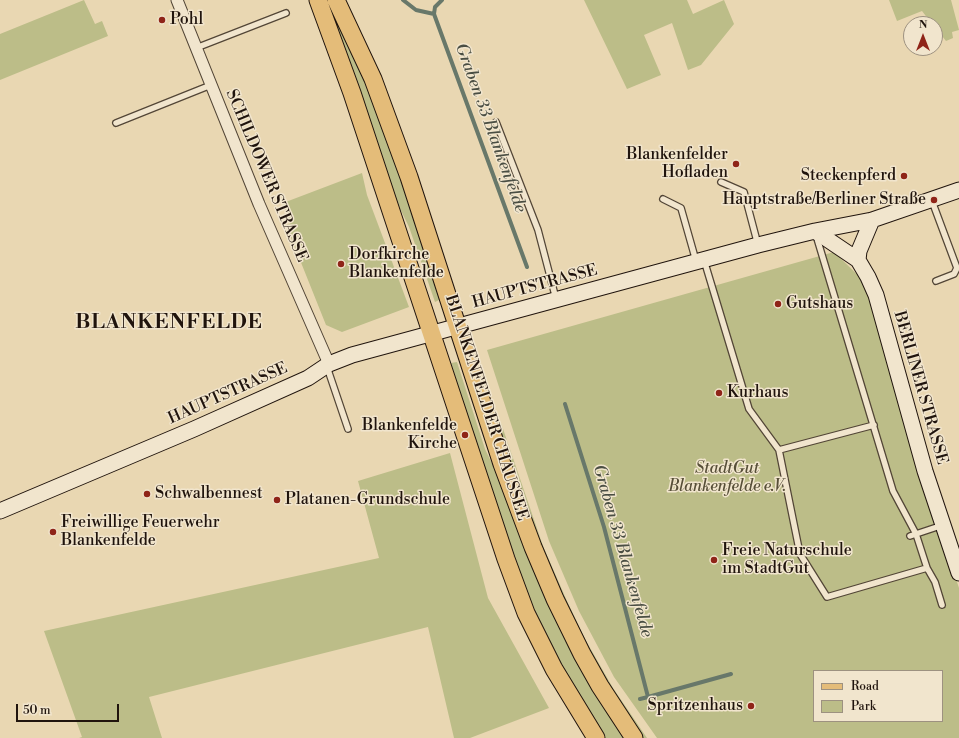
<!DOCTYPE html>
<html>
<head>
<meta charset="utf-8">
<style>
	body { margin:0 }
	#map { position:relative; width:959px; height:738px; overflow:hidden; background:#e9d7b2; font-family:"Libre Bodoni",serif }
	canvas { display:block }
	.legend { position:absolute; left:813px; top:670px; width:130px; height:52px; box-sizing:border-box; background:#f1e5cd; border:1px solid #9d9180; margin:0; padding:5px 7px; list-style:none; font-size:12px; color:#20140d }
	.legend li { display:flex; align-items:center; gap:8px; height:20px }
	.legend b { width:20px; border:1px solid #9d9180 }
	.north { position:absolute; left:903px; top:16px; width:40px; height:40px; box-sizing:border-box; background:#f1e5cd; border:1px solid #9d9180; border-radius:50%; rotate:0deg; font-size:11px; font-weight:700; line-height:16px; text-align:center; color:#20140d }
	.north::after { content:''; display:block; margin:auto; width:14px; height:18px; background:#8f2418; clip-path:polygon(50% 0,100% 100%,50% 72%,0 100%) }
	.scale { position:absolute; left:16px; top:704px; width:103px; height:18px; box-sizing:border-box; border:2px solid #20140d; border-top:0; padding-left:5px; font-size:12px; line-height:14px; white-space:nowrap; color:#20140d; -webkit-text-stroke:3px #f1e5cd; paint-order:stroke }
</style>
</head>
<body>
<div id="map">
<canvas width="959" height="738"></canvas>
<ul class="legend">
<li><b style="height:5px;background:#e4bc79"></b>Road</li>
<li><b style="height:11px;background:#bcbd88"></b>Park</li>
</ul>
<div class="north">N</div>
<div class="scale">50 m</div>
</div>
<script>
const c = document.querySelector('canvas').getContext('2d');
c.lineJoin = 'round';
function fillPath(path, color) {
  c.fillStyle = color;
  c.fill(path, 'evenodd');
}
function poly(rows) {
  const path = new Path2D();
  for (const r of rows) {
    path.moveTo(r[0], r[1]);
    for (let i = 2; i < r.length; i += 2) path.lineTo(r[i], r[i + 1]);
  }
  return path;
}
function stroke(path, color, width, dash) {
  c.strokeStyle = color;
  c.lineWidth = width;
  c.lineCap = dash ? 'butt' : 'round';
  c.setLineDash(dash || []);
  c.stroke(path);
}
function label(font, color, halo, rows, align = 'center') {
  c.font = font + ' "Libre Bodoni",serif';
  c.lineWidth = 3;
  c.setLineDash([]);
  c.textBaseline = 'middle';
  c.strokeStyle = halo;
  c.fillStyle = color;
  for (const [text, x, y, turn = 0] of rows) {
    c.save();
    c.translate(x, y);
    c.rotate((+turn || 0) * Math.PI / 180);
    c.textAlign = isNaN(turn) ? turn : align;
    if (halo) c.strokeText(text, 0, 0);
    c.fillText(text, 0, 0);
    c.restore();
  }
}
fillPath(poly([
	[84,0,95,24,102,21,108,36,0,80,0,34],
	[325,0,329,0,360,68,393,154,441,299,435,302,409,227,392,192],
	[584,0,687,0,693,14,724,0,734,24,701,65,688,70,672,23,644,35,661,75,627,89],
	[889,0,951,0,959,30,952,32,953,38,946,41,935,27,935,24,932,24,922,11,897,21],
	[362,173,367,195,409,307,342,332,326,325,286,225,290,224,283,203],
	[834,252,867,284,922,476,959,588,959,738,657,738,614,677,579,611,549,541,487,350],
	[814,671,942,671,942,721,814,721],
	[457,362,485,449,624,738,605,738,565,674,537,617,508,543,490,489,451,363],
	[501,423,543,546,567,601,585,639,613,688,647,738,643,738,607,684,557,587,522,497,497,425],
	[450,453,488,598,549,708,470,738,454,738,428,627,149,697,162,738,79,738,82,737,44,631,379,558,358,481]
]), '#bcbd88');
stroke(poly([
	[403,0,416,10,434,14],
	[442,0,435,7,434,14,527,267],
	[565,404,604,527,648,697,640,699],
	[648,697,731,674]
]), '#68786a', 4);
const lane = poly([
	[196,48,286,13],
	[496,122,538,230,556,299],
	[116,123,211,85],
	[721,182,744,192,758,245],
	[663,199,681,208,696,261],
	[932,201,957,268,954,274,936,281],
	[704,260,749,409,779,450,800,554,827,597,927,568,916,534,893,491,816,235],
	[327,367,348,429],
	[779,450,874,425],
	[910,536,943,525],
	[927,568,935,582,942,605]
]);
const street = poly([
	[177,0,259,204,329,364]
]);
const secondary = poly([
	[815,231,858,260,868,277,876,295,925,471,959,573],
	[858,260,859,251,872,220],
	[0,511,194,429,308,378,329,364,352,355,758,245,815,231,872,220,959,190]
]);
const primary = poly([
	[318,0,352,93,506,559,526,613,554,669,596,738],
	[336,0,373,79,409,177,502,464,533,547,555,599,582,654,600,686,634,738]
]);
stroke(lane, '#524536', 8);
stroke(street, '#524536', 13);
stroke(secondary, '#20140d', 17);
stroke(primary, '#20140d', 19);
stroke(lane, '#f1e5cd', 5.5);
stroke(street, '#f1e5cd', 11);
stroke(secondary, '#f1e5cd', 15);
stroke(primary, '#e4bc79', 17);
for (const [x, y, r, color] of [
	[162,20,4,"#8f2418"],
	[736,164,4,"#8f2418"],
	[904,176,4,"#8f2418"],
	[934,200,4,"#8f2418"],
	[341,264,4,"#8f2418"],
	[778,304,4,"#8f2418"],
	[719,393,4,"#8f2418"],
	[465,435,4,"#8f2418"],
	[147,494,4,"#8f2418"],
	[277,500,4,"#8f2418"],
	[53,532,4,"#8f2418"],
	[714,560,4,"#8f2418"],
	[751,706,4,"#8f2418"]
]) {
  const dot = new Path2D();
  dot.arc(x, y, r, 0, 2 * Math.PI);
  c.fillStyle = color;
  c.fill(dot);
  stroke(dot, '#f1e5cd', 1.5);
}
label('16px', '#20140d', '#f1e5cd', [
	["Pohl",170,20],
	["Blankenfelder",728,155,"right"],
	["Hofladen",728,173,"right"],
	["Steckenpferd",896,176,"right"],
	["Hauptstraße/Berliner Straße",926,200,"right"],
	["Dorfkirche",349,255],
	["Blankenfelde",349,273],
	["Gutshaus",786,304],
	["Kurhaus",727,393],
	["Blankenfelde",457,426,"right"],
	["Kirche",457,444,"right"],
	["Schwalbennest",155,494],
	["Platanen-Grundschule",285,500],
	["Freiwillige Feuerwehr",61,523],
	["Blankenfelde",61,541],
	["Freie Naturschule",722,551],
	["im StadtGut",722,569],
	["Spritzenhaus",743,706,"right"]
], 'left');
label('16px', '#20140d', '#f1e5cd', [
	["SCHILDOWER STRASSE",266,176,67],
	["HAUPTSTRASSE",535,287,-15],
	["BERLINER STRASSE",920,388,74],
	["HAUPTSTRASSE",228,394,-24],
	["BLANKENFELDER CHAUSSEE",486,408,72]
]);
label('italic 16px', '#574f38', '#f1e5cd', [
	["StadtGut",727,469],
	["Blankenfelde e.V.",727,487]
]);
label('italic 17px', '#4a4e43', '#f1e5cd', [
	["Graben 33 Blankenfelde",490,128,70],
	["Graben 33 Blankenfelde",622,551,74]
]);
c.letterSpacing = '1px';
label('bold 20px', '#20140d', '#f1e5cd', [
	["BLANKENFELDE",169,323]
]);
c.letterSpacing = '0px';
</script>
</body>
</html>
